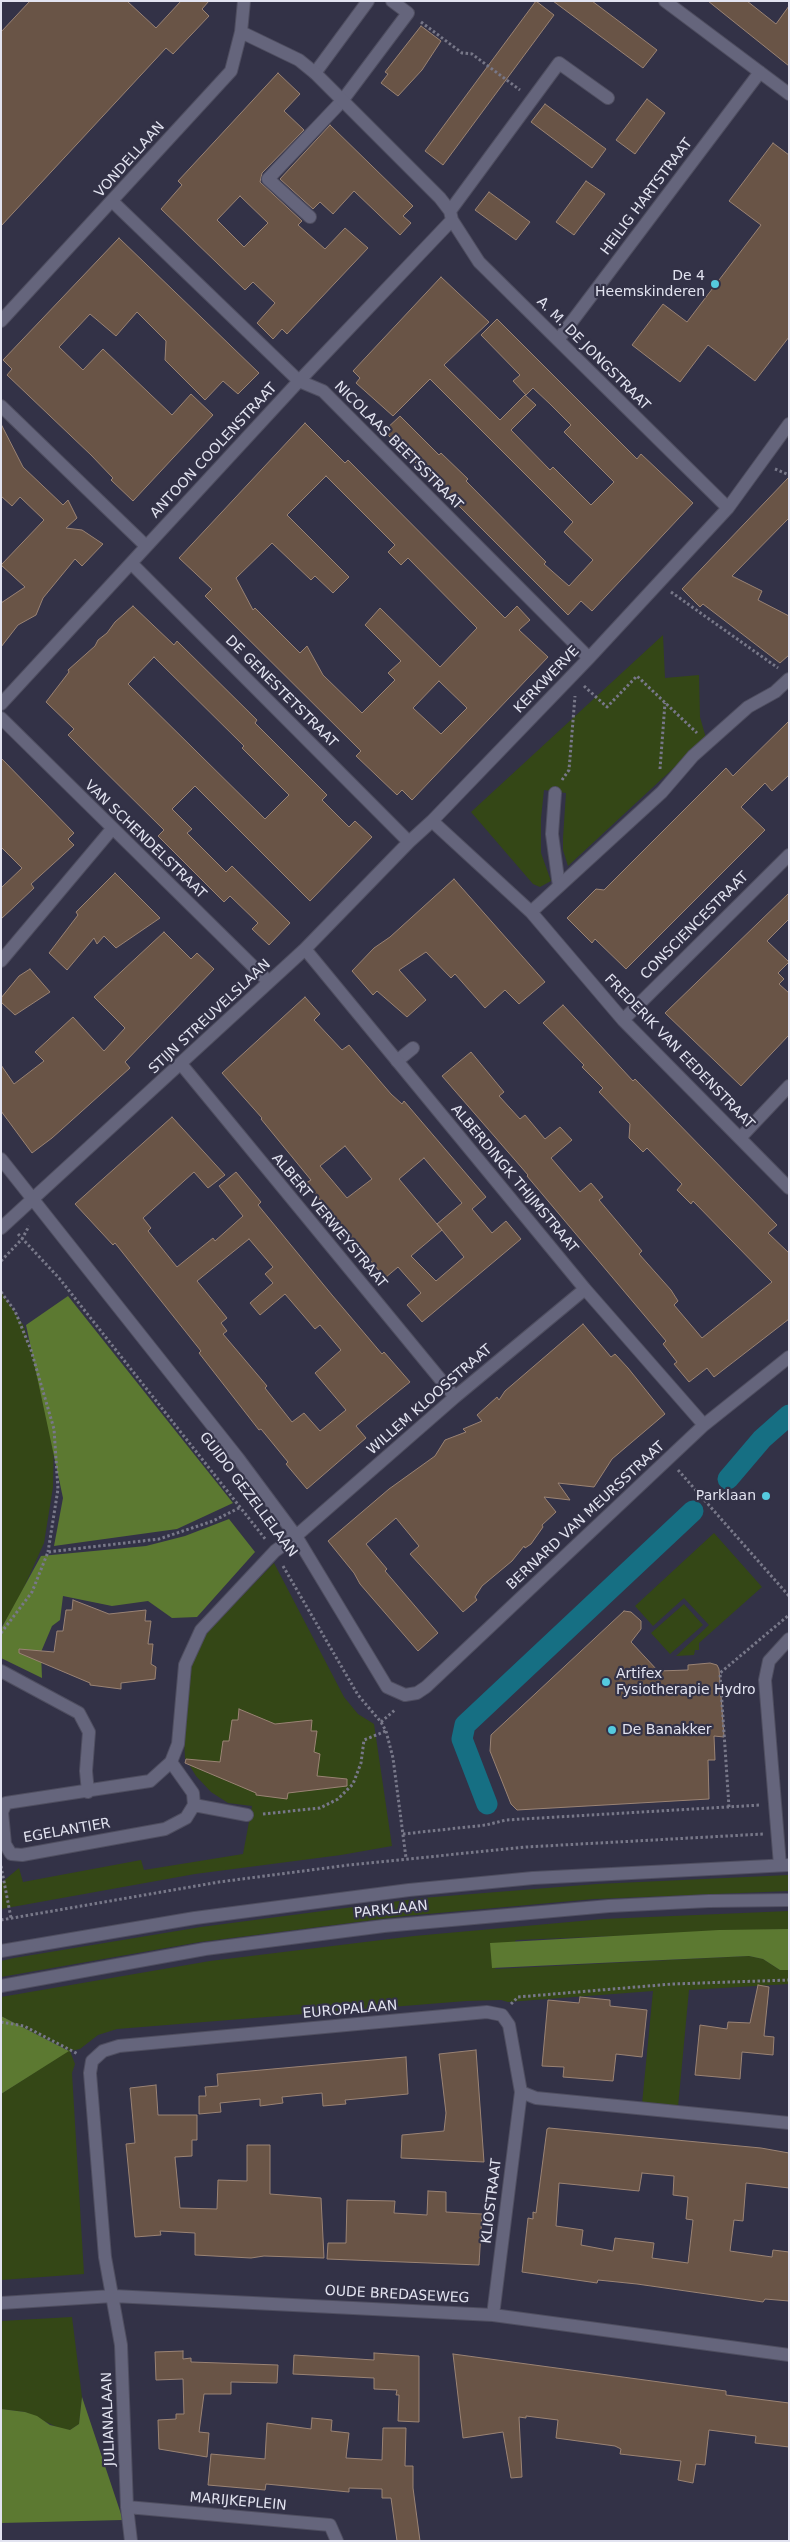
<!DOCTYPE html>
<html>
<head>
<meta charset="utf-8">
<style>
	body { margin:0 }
	#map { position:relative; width:790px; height:2542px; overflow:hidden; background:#333247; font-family:"DejaVu Sans",sans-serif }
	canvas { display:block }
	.frame { position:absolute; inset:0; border:2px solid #e2e3f0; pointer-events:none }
</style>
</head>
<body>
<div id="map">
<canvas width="790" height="2542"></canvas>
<div class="frame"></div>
</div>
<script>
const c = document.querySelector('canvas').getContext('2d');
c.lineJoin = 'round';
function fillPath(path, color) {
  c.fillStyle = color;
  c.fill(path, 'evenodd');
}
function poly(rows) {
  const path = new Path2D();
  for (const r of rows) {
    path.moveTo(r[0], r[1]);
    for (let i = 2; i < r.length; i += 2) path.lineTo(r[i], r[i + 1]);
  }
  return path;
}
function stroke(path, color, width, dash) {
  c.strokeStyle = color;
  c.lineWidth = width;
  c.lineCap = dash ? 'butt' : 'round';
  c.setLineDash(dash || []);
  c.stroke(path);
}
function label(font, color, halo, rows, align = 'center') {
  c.font = font + ' "DejaVu Sans",sans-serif';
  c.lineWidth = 4.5;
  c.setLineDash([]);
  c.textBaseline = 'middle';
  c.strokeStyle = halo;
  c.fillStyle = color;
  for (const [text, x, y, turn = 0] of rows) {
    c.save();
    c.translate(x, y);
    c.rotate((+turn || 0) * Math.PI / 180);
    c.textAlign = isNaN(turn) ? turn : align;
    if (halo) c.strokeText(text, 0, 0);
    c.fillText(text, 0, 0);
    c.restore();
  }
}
fillPath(poly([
	[663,635,665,678,699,675,700,717,706,738,568,866,563,850,563,838,566,793,544,790,541,818,541,853,551,881,540,887,533,884,471,812],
	[1,1292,24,1326,54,1429,53,1487,44,1543,16,1605,1,1627],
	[714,1533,762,1587,699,1643,699,1650,695,1650,694,1655,676,1656,709,1625,684,1598,653,1626,635,1606],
	[274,1563,344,1697,358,1714,374,1724,392,1846,341,1855,195,1874,1,1909,1,1883,19,1868,23,1882,141,1860,144,1870,243,1854,252,1806,228,1803,211,1792,196,1776,185,1758,184,1736,190,1665,204,1637,212,1627],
	[684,1604,703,1625,670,1654,651,1633],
	[789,1875,789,1891,594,1899,405,1916,200,1942,1,1977,1,1961,14,1958,201,1927,422,1898,597,1884],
	[789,1911,789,1929,516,1940,495,1969,749,1956,763,1959,780,1970,789,1970,789,1984,689,1990,678,2107,642,2104,653,1991,508,2002,501,2000,466,2001,117,2029,98,2035,80,2049,70,2051,75,2064,72,2073,84,2274,1,2280,1,2094,69,2050,1,2016,1,1997,210,1961,414,1936,603,1919],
	[72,2317,82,2397,79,2424,70,2430,61,2429,25,2412,1,2409,1,2321]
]), '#344716');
fillPath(poly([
	[68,1296,233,1503,177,1529,54,1546,63,1498,26,1325],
	[229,1519,255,1552,197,1617,172,1618,148,1601,112,1606,63,1596,60,1620,52,1626,41,1652,42,1678,1,1658,1,1629,41,1556,146,1546,185,1536],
	[789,1929,789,1970,780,1970,763,1959,749,1956,492,1968,490,1943,719,1930],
	[1,2016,69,2051,1,2094],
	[82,2397,123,2520,1,2523,1,2409,25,2412,37,2416,50,2425,70,2430,79,2424]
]), '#5c7931');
stroke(poly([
	[728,1479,762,1439,789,1415],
	[487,1804,462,1739,465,1725,693,1511]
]), '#166f83', 21);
const building = poly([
	[30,1,127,1,156,28,181,1,209,1,202,9,209,16,173,54,166,48,1,226,1,32,30,1],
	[536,1,554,15,443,165,425,151,536,1],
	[553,1,592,1,657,50,643,68,553,1],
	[708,1,747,1,776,24,789,6,789,66,708,1],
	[421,26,441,41,422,70,398,96,381,83,388,74,385,72,421,26],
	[278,73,300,94,284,111,304,130,262,173,260,182,302,221,298,225,325,249,345,228,368,248,287,334,282,329,273,339,257,323,275,303,253,282,245,290,161,209,182,185,178,181,278,73],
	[240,196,268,223,244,247,217,220,240,196],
	[647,99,665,113,635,154,616,140,647,99],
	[545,104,606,149,592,168,531,122,545,104],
	[330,125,413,206,403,216,411,223,400,235,354,191,333,214,320,202,313,209,280,179,330,125],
	[773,143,789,155,789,337,755,381,708,345,680,382,632,345,663,304,687,322,761,225,729,201,773,143],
	[586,181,605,194,574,235,556,222,586,181],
	[489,192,530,222,516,240,475,210,489,192],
	[119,238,259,373,238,394,223,381,205,400,165,360,166,341,137,312,116,336,90,314,59,347,83,370,103,349,172,415,191,394,213,415,133,501,111,480,113,478,91,455,7,375,12,369,3,360,119,238],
	[441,277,489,322,444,365,500,420,525,395,536,405,511,430,550,470,553,467,591,505,614,482,564,432,571,425,550,404,533,388,526,395,513,381,520,375,481,335,497,319,637,459,641,454,693,503,592,611,581,601,568,615,384,431,400,416,439,455,441,453,468,479,466,481,546,562,544,564,569,586,593,560,564,532,573,522,430,379,393,416,356,383,360,378,353,371,441,277],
	[305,423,345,463,348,460,505,618,517,606,530,620,519,630,548,657,412,800,402,790,397,795,356,756,361,751,205,596,212,589,179,558,305,423],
	[326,476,395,545,388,552,401,565,408,558,477,628,440,667,380,608,365,625,401,661,388,673,395,680,362,713,323,675,307,646,300,653,255,608,253,610,236,578,272,543,311,580,315,576,333,593,349,577,287,515,326,476],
	[439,681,467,708,441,734,413,708,439,681],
	[1,424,23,467,63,505,68,500,77,518,66,528,82,530,103,544,82,566,75,559,43,598,36,615,18,625,1,647,1,603,25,587,1,565,44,520,20,497,12,506,1,496,1,424],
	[789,477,789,518,732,576,762,591,758,600,789,616,789,655,780,663,703,604,700,607,682,589,789,477],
	[133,606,174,645,177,641,257,720,255,723,327,795,322,800,349,827,355,821,372,837,310,901,195,786,172,809,192,829,187,833,226,872,232,866,290,923,269,945,252,929,258,923,230,896,224,902,158,836,164,830,68,735,74,729,46,702,69,672,68,670,95,646,98,640,107,633,115,622,133,606],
	[154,657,244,746,242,748,289,795,265,819,128,684,154,657],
	[789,721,789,775,772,791,765,783,741,807,765,830,626,969,595,939,592,943,567,918,596,889,604,890,726,768,733,776,789,721],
	[1,758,74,833,68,839,74,845,31,884,34,888,1,919,1,888,22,868,1,847,1,758],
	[115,873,160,918,116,948,104,936,97,944,94,938,67,970,49,953,78,915,76,912,115,873],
	[454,879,545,982,519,1004,505,990,485,1008,455,974,451,978,426,952,399,970,426,1000,407,1017,377,991,373,995,352,971,374,948,390,937,454,879],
	[789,893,789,919,767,941,789,962,778,973,784,979,779,984,789,993,789,1035,741,1086,665,1013,789,893],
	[164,932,191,959,197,953,214,969,125,1062,130,1068,52,1138,32,1153,1,1111,1,1065,14,1084,44,1061,35,1052,73,1017,104,1051,125,1028,94,997,164,932],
	[30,969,50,992,15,1015,1,1002,1,998,19,976,30,969],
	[305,997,320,1014,314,1020,342,1050,349,1045,391,1094,402,1104,404,1101,486,1197,472,1209,492,1233,506,1221,521,1239,422,1322,407,1305,421,1293,398,1267,385,1278,306,1183,311,1180,261,1119,262,1118,222,1073,305,997],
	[345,1146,372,1179,347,1198,320,1166,345,1146],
	[424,1158,462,1203,437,1224,464,1257,436,1281,411,1256,442,1230,399,1179,424,1158],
	[563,1005,633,1081,635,1079,777,1225,768,1233,789,1253,789,1319,714,1377,707,1368,689,1382,674,1364,677,1362,663,1344,666,1341,527,1176,528,1175,442,1076,471,1052,504,1092,499,1096,520,1119,525,1115,545,1139,560,1127,572,1140,551,1158,580,1192,591,1183,603,1197,599,1200,642,1251,639,1254,671,1290,678,1301,674,1305,702,1338,772,1282,693,1201,691,1204,677,1190,682,1184,647,1148,643,1152,629,1138,630,1124,599,1092,603,1088,582,1067,584,1065,543,1023,563,1005],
	[172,1117,225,1175,208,1188,194,1172,143,1218,151,1228,148,1231,177,1267,213,1238,215,1241,243,1216,219,1186,236,1172,261,1202,258,1205,332,1295,382,1354,384,1352,410,1382,356,1426,366,1438,307,1489,286,1464,288,1462,261,1429,259,1430,199,1353,201,1351,115,1243,113,1245,75,1204,172,1117],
	[249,1239,273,1267,265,1274,273,1283,250,1303,260,1315,285,1294,315,1329,320,1325,341,1350,315,1373,346,1410,320,1431,304,1413,292,1422,265,1388,267,1386,223,1334,227,1331,221,1323,227,1318,197,1281,249,1239],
	[583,1324,611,1357,615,1354,628,1368,665,1414,612,1459,594,1487,558,1483,570,1500,544,1497,556,1512,542,1525,543,1527,531,1544,525,1548,524,1546,512,1561,482,1586,475,1597,477,1600,463,1612,410,1554,419,1546,396,1518,366,1544,387,1569,385,1571,438,1633,418,1651,360,1584,354,1573,328,1541,389,1489,435,1456,445,1440,466,1432,463,1429,482,1421,477,1415,497,1397,499,1400,505,1391,583,1324],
	[73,1600,109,1614,146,1610,145,1621,151,1621,148,1644,153,1644,151,1664,156,1667,155,1679,121,1683,121,1689,90,1685,90,1683,19,1653,19,1649,54,1652,57,1631,63,1631,66,1610,72,1610,73,1600],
	[624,1611,631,1612,641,1621,641,1629,631,1642,658,1671,688,1670,688,1665,710,1663,717,1665,719,1669,724,1737,714,1736,715,1760,708,1760,709,1799,517,1810,511,1804,490,1751,491,1735,624,1611],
	[239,1709,275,1724,312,1720,311,1731,317,1731,314,1752,320,1754,317,1776,347,1779,347,1786,288,1793,287,1799,256,1795,256,1793,185,1763,186,1759,220,1762,223,1741,229,1741,232,1720,238,1720,239,1709],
	[758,1985,769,1987,764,2036,774,2037,773,2055,742,2052,740,2079,695,2075,700,2025,727,2029,728,2022,750,2023,758,1985],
	[580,1997,610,2000,610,2006,647,2010,642,2057,616,2054,613,2081,563,2077,564,2067,542,2066,548,2000,579,2003,580,1997],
	[476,2050,484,2162,401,2158,402,2135,444,2131,446,2113,439,2054,476,2050],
	[406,2057,408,2094,345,2100,346,2104,323,2106,322,2093,282,2097,283,2103,260,2106,260,2099,220,2103,221,2112,199,2114,199,2096,206,2096,205,2087,218,2086,217,2074,406,2057],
	[156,2085,158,2115,197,2115,197,2140,192,2140,192,2156,175,2157,180,2208,217,2209,218,2180,247,2181,247,2145,270,2145,270,2194,321,2198,324,2258,264,2256,251,2258,195,2255,195,2233,160,2231,161,2235,135,2237,126,2144,135,2143,130,2088,156,2085],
	[549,2128,761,2148,789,2153,789,2188,746,2183,743,2221,734,2220,730,2251,772,2257,773,2250,789,2252,789,2301,765,2299,763,2302,637,2284,598,2280,597,2283,522,2272,528,2218,533,2219,533,2212,536,2213,547,2129,549,2128],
	[642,2173,674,2176,673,2195,688,2197,686,2219,693,2220,688,2263,652,2258,654,2243,615,2238,613,2251,581,2245,583,2230,556,2226,559,2183,639,2191,642,2173],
	[428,2191,446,2192,446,2212,482,2214,479,2265,327,2259,328,2243,346,2243,347,2200,395,2201,394,2213,427,2215,428,2191],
	[183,2351,183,2359,191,2358,191,2362,278,2365,277,2383,231,2382,231,2394,204,2394,199,2432,209,2433,207,2457,159,2449,158,2420,176,2419,176,2414,184,2414,183,2379,156,2380,155,2352,183,2351],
	[374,2353,419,2356,419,2422,398,2421,399,2395,396,2395,397,2390,374,2389,374,2378,293,2374,294,2355,374,2360,374,2353],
	[453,2354,726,2391,726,2395,789,2403,789,2447,755,2443,756,2436,709,2430,705,2465,696,2464,693,2483,678,2480,681,2461,620,2454,621,2449,615,2446,556,2438,558,2420,526,2416,526,2418,519,2417,522,2477,511,2478,503,2432,463,2438,453,2354],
	[312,2418,332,2420,331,2431,349,2433,346,2458,382,2460,383,2428,406,2428,405,2466,413,2466,413,2488,420,2541,397,2541,391,2498,382,2498,382,2489,349,2488,349,2492,266,2484,265,2490,208,2485,211,2454,265,2459,267,2423,311,2429,312,2418]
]);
fillPath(building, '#695446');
stroke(building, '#9a8374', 1);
const service = poly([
	[315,73,368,1],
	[310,217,268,179,342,101,408,13,392,1],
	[555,793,552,834,559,886],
	[397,1061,413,1048],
	[780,1865,765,1680,769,1661,789,1639]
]);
const minor = poly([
	[665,1,789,94],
	[241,32,299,60,315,73,440,198,450,211],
	[608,98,559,63,450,211,452,220,479,262,728,508],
	[113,202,299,381,323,391,589,658],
	[1,321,231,71,241,32,244,1],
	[558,340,760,72],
	[1,406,146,546],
	[789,424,728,508,589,658,432,821,531,912,662,792,693,756,748,707,775,692,789,679],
	[132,564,409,842],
	[1,704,299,381,452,220],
	[1,718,269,982],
	[531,912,623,1020,789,1188],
	[305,949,585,1289,704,1425],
	[1,961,112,829],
	[623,1020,789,855],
	[181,1064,455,1397],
	[740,1138,789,1086],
	[1,1159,238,1458,296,1536,387,1687,405,1695,417,1693,426,1687,704,1425,789,1357],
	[1,1228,305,949,409,842,432,821],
	[1,1671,79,1713,89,1732,86,1771,88,1792],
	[171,1762,178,1744,185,1665,201,1630,275,1551,296,1536,455,1397,585,1289],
	[171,1762,193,1793,194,1805,186,1818,165,1829,22,1855,11,1854,5,1844,2,1812,6,1803,150,1781,171,1762],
	[194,1805,247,1815],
	[521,2092,536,2098,789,2123],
	[1,2303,113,2296,493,2315,789,2355],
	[127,2507,330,2525,337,2541],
	[131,2541,127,2507,121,2345,105,2257,90,2073,92,2061,103,2051,119,2046,487,2012,502,2015,509,2025,521,2092,493,2315]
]);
const tertiary = poly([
	[1,1951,195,1918,409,1890,533,1878,789,1865],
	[1,1986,205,1949,384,1926,609,1906,709,1901,789,1900]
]);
stroke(service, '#4f4e60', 14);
stroke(minor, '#4f4e60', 14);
stroke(tertiary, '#4f4e60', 14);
stroke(poly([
	[421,22,462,53,472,54,520,90],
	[775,469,789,475],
	[671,592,778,668],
	[584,686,607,707,637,676,697,733],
	[660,769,665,703],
	[562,780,569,770,575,696],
	[18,1234,59,1278,266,1540],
	[1,1261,22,1239,29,1226],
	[1,1292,15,1311,31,1350,54,1429,58,1489,48,1552],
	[678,1470,789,1596],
	[283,1566,358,1695,381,1722,386,1731,393,1758,406,1858],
	[1,1633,32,1592,48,1552,159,1539,213,1521,241,1507],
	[381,1722,396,1709],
	[729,1807,720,1673,789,1615],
	[263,1814,320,1808,338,1799,353,1784,361,1763,364,1740,386,1731],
	[403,1834,486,1825,506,1820,761,1805],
	[1,1866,11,1918],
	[1,1920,219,1882,349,1865,526,1847,763,1834],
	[511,2004,518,1997,672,1984,789,1980],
	[1,2022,24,2026,78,2054]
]), '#787889', 3, [2.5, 2.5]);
stroke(service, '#65657c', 12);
stroke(minor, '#65657c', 12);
stroke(tertiary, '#65657c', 12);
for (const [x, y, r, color] of [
	[715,284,5,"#55cadf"],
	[766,1496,5,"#55cadf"],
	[606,1682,5,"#55cadf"],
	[612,1730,5,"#55cadf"]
]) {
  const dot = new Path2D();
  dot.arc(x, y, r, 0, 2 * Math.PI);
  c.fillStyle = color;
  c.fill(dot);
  stroke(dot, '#333247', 2);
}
label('14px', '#e2e3f0', '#333247', [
	["VONDELLAAN",130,160,-48],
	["HEILIG HARTSTRAAT",647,197,-53],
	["A. M. DE JONGSTRAAT",593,354,45],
	["NICOLAAS BEETSSTRAAT",398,446,45],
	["ANTOON COOLENSTRAAT",214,451,-47],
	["KERKWERVE",547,680,-46],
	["DE GENESTETSTRAAT",281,692,45],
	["VAN SCHENDELSTRAAT",145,840,44],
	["CONSCIENCESTRAAT",695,926,-45],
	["STIJN STREUVELSLAAN",210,1017,-43],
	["FREDERIK VAN EEDENSTRAAT",679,1052,46],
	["ALBERDINGK THIJMSTRAAT",514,1179,50],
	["ALBERT VERWEYSTRAAT",329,1221,50],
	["WILLEM KLOOSSTRAAT",430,1400,-41],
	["GUIDO GEZELLELAAN",248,1495,53],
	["BERNARD VAN MEURSSTRAAT",586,1516,-43],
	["EGELANTIER",67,1831,-10],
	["PARKLAAN",391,1910,-6],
	["EUROPALAAN",350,2010,-5],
	["KLIOSTRAAT",492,2201,-83],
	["OUDE BREDASEWEG",397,2295,3],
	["JULIANALAAN",109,2419,-92],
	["MARIJKEPLEIN",238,2502,5]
]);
label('14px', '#e2e3f0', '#333247', [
	["De 4",705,276],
	["Heemskinderen",705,292],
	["Parklaan",756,1496],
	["Artifex",616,1674,"left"],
	["Fysiotherapie Hydro",616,1690,"left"],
	["De Banakker",622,1730,"left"]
], 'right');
</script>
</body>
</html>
